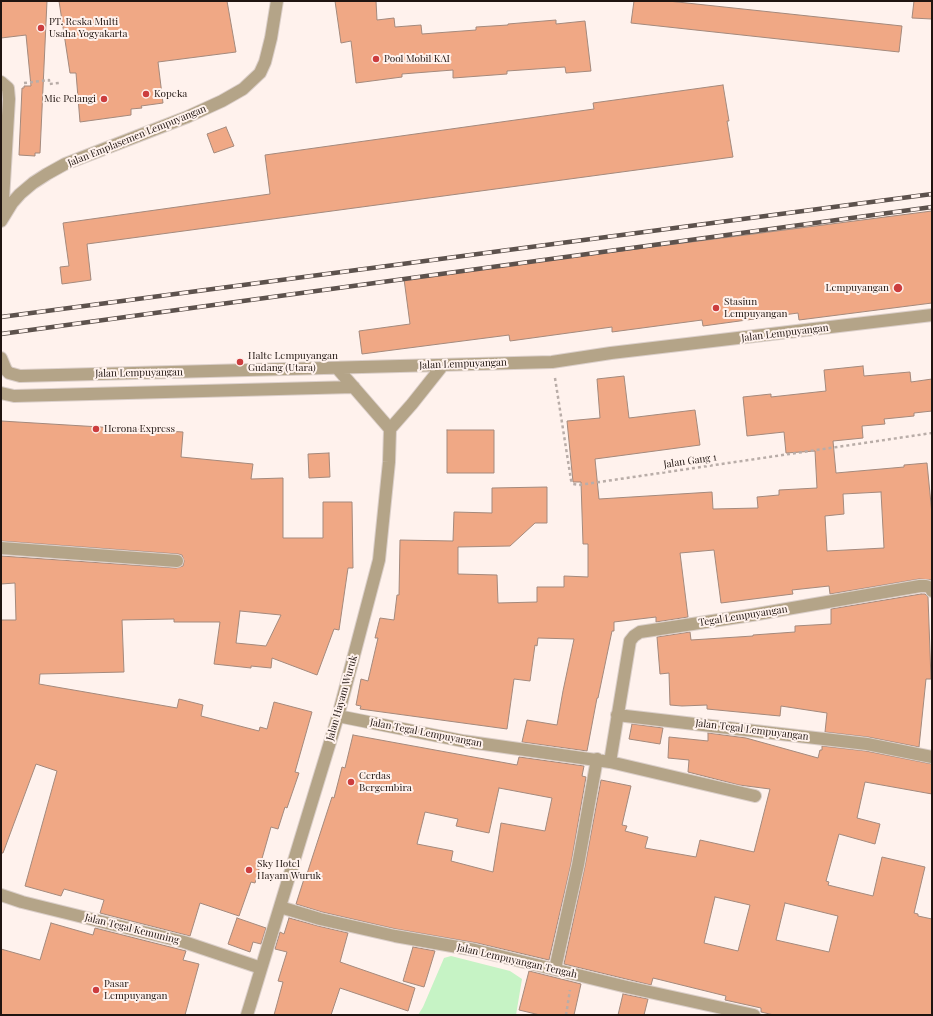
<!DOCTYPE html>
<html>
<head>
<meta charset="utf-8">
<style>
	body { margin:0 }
	#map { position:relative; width:933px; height:1016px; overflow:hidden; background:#fff2ed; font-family:"Playfair Display",serif }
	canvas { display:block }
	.frame { position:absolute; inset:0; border:2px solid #201511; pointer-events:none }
</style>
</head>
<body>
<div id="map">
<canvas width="933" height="1016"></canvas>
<div class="frame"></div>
</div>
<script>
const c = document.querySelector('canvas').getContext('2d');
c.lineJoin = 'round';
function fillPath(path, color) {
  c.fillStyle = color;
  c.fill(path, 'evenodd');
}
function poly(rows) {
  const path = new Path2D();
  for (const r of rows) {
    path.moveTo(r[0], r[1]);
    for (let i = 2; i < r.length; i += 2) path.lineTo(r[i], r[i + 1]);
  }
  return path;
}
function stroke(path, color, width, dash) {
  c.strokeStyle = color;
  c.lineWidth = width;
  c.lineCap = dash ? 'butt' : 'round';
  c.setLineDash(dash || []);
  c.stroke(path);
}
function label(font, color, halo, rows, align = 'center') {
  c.font = font + ' "Playfair Display",serif';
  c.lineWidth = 4;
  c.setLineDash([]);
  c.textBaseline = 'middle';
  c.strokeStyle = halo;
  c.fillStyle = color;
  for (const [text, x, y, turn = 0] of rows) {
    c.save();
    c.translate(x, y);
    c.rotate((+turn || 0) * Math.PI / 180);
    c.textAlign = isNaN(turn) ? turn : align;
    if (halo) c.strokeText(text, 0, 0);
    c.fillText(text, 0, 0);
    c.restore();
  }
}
fillPath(poly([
	[451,956,510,971,522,979,516,1015,418,1015,423,1007,444,958]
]), '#c6f3c5');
const building = poly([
	[1,1,47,1,40,153,35,153,35,156,19,155,22,88,24,88,24,86,31,86,26,35,1,38,1,1],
	[59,1,227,1,236,52,158,62,163,103,141,106,142,108,131,109,131,115,80,122,76,73,70,73,59,1],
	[335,1,376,1,377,20,394,18,395,27,421,25,422,34,476,30,476,27,508,25,508,24,556,20,556,24,585,21,591,71,566,73,565,67,507,71,507,74,453,78,453,70,402,74,402,77,356,83,351,41,341,43,335,1],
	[634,1,668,1,902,26,899,52,631,23,634,1],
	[914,1,932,1,932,19,912,18,914,1],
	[723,85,729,121,727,121,733,157,87,244,91,280,62,284,60,267,69,266,63,223,270,194,265,155,594,109,593,103,723,85],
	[226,127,234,146,214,153,207,134,226,127],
	[932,211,932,303,799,320,798,313,703,326,702,320,612,332,612,327,510,341,509,335,362,354,359,331,410,324,404,279,932,211],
	[863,366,864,376,910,372,911,382,932,379,932,411,914,413,914,416,884,419,885,424,862,426,863,438,833,441,836,473,904,467,904,465,927,463,932,514,932,580,919,579,830,594,829,586,792,590,793,594,721,603,714,550,680,553,688,617,656,622,656,617,614,622,614,631,612,631,598,698,597,698,587,751,522,742,527,720,557,725,563,691,574,639,538,638,537,646,535,645,530,681,514,679,507,729,360,709,361,706,356,705,361,679,368,681,378,638,375,638,380,618,394,620,397,595,399,595,400,540,453,541,454,512,492,513,492,488,547,487,547,523,535,523,510,546,458,547,458,574,497,575,498,603,537,602,537,587,564,587,564,576,588,577,588,544,583,544,581,482,573,482,567,421,600,418,597,379,624,376,629,418,695,410,700,445,595,459,599,499,712,492,713,509,758,508,757,497,779,495,779,490,817,488,815,451,786,453,784,432,747,436,743,397,771,394,771,397,826,391,824,370,863,366],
	[881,492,884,548,827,551,825,516,844,514,843,494,881,492],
	[1,421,183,432,181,457,253,464,251,479,283,478,283,538,323,538,323,502,352,502,353,568,348,568,339,630,334,629,317,675,272,658,271,668,251,666,251,668,214,664,220,622,174,622,174,619,122,620,124,672,40,674,39,684,177,708,179,699,203,705,201,716,259,731,260,727,267,729,274,702,312,712,295,772,299,773,287,808,285,807,278,829,271,827,255,883,251,882,239,916,200,903,190,936,100,913,104,900,64,889,61,896,25,886,57,771,36,764,3,853,1,853,1,620,16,620,15,583,1,584,1,556,176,568,183,566,184,561,182,555,178,554,1,541,1,421],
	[240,611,281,615,266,646,236,643,240,611],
	[447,430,494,430,494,473,447,473,447,430],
	[329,453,330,477,309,478,308,454,329,453],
	[921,594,925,594,928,597,931,679,926,679,919,747,868,737,825,732,827,713,781,706,780,716,707,709,707,705,682,706,670,705,669,673,660,674,657,637,690,632,691,640,753,636,753,635,795,632,795,626,831,624,831,609,921,594],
	[632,724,663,728,660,744,629,739,632,724],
	[708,733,746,738,818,758,820,750,822,750,822,746,866,751,932,764,932,794,865,782,857,818,880,824,875,844,839,834,826,881,829,882,828,885,873,896,882,857,925,867,914,913,918,914,918,916,932,919,932,1015,774,1015,761,1012,761,1008,725,1000,726,996,653,978,651,985,564,964,585,866,601,780,631,786,622,825,627,826,625,831,648,837,645,848,696,857,700,840,754,852,770,789,739,785,688,772,689,760,668,758,669,737,708,741,708,733],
	[715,897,750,905,738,951,704,943,715,897],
	[785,903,838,916,829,952,776,940,785,903],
	[353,735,517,765,519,757,584,766,582,776,586,777,571,864,549,960,477,943,396,929,322,912,296,904,304,879,305,880,332,797,334,798,342,767,345,768,353,735],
	[499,788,552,798,545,831,501,823,493,872,451,861,453,851,417,844,425,812,458,819,456,826,489,833,499,788],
	[237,918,266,928,261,944,253,942,250,952,228,944,237,918],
	[289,918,318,926,348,933,340,962,415,988,408,1011,340,988,331,1015,274,1015,283,982,278,981,287,952,275,949,280,932,284,934,289,918],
	[51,923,93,935,95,928,186,951,183,960,199,964,185,1015,1,1015,1,949,40,960,51,923],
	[413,947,435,951,424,987,403,981,413,947],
	[529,971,581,984,574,1015,540,1015,519,1010,529,971],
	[623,994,648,999,644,1015,618,1015,623,994]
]);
fillPath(building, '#f0a885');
stroke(building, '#a4897c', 1);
const minor = poly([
	[1,82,8,88,9,99,2,217],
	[1,221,12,203,20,194,33,183,47,174,65,164,187,117,222,101,243,89,260,73,265,62,271,38,277,1],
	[1,358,6,370,9,373,20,376,552,362,611,353,932,315],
	[1,393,14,396,354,387],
	[390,429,412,404,443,365],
	[1,548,177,561],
	[617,715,867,744,932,757],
	[338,716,463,741,610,762,630,641,634,636,640,632,752,615,920,586,926,586,931,588,932,591],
	[610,762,755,796],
	[1,895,22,902,184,942,261,968],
	[280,907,320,919,395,936,475,950,627,987,754,1015],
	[555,969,578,865,597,759],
	[247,1015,338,716,379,560,389,462,390,429,337,368]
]);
stroke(minor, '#dbcfca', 14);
stroke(poly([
	[24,83,49,80,49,84,59,83],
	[555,378,571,480,573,484,579,485,932,433],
	[566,1015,570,990]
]), '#b9ada8', 2.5, [3, 3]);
stroke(minor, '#b4a488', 12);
const rail = poly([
	[1,317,932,194],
	[1,334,932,207]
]);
stroke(rail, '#5d524d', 4.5);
stroke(rail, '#fff2ed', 3, [9]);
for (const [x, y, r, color] of [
	[41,28,4,"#cc3d3e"],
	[376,59,4,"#cc3d3e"],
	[146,94,4,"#cc3d3e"],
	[104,99,4,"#cc3d3e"],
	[898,288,5,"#cc3d3e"],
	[716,308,4,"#cc3d3e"],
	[240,362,4,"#cc3d3e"],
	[96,429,4,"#cc3d3e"],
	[351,782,4,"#cc3d3e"],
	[249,870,4,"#cc3d3e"],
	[96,990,4,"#cc3d3e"]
]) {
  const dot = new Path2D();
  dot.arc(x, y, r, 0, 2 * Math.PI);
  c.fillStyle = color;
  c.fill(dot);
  stroke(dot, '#fff2ed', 1.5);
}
label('10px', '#201511', '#fff2ed', [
	["PT. Reska Multi",49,22],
	["Usaha Yogyakarta",49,34],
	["Pool Mobil KAI",384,59],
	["Kopeka",154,94],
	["Mie Pelangi",96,99,"right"],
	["Lempuyangan",889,288,"right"],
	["Stasiun",724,302],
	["Lempuyangan",724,314],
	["Halte Lempuyangan",248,356],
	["Gudang (Utara)",248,368],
	["Herona Express",104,429],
	["Cerdas",359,776],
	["Bergembira",359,788],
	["Sky Hotel",257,864],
	["Hayam Wuruk",257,876],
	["Pasar",104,984],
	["Lempuyangan",104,996]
], 'left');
label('10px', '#201511', '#fff2ed', [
	["Jalan Emplasemen Lempuyangan",137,136,-22],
	["Jalan Lempuyangan",785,333,-7],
	["Jalan Lempuyangan",463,364,-2],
	["Jalan Lempuyangan",139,373,-1],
	["Jalan Gang 1",690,461,-8],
	["Tegal Lempuyangan",743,616,-9],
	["Jalan Hayam Wuruk",342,698,-74],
	["Jalan Tegal Lempuyangan",752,730,7],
	["Jalan Tegal Lempuyangan",426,733,11],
	["Jalan Tegal Kemuning",132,929,14],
	["Jalan Lempuyangan Tengah",517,961,13]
]);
</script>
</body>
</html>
